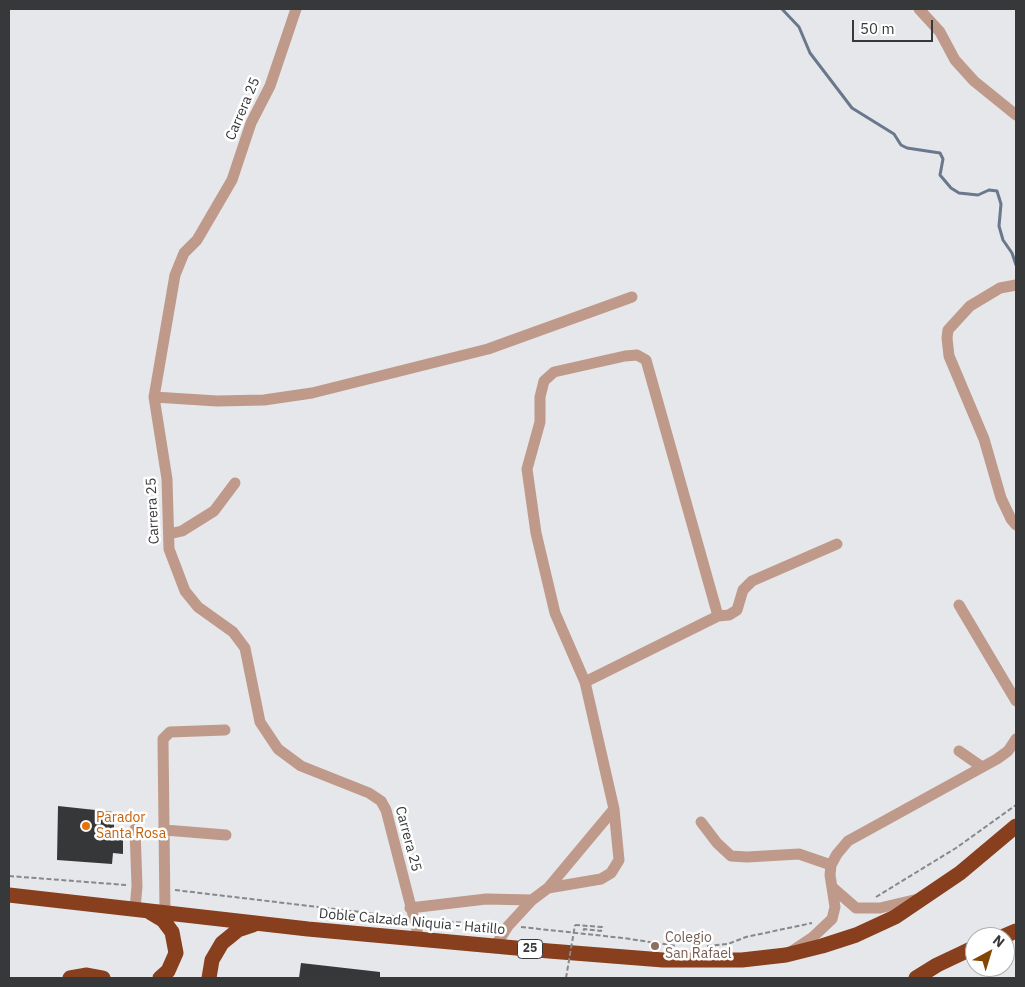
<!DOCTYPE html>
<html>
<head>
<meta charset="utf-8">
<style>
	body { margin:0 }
	#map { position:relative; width:1025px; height:987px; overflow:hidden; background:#e6e7ea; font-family:"IBM Plex Sans",sans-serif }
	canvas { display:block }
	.frame { position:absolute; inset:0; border:10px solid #373839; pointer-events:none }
	.north { position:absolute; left:965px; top:927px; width:50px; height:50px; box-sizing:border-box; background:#fff; border:1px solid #afafb0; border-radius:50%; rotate:39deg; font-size:14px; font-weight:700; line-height:20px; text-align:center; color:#373839 }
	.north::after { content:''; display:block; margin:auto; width:18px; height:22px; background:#834602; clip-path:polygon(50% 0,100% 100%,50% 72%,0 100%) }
	.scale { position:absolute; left:852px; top:20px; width:81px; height:22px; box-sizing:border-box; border:2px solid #373839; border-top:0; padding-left:6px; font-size:15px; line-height:18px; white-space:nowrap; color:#373839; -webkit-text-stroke:4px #fff; paint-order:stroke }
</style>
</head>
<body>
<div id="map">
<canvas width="1025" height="987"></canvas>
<div class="frame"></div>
<div class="north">N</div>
<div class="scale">50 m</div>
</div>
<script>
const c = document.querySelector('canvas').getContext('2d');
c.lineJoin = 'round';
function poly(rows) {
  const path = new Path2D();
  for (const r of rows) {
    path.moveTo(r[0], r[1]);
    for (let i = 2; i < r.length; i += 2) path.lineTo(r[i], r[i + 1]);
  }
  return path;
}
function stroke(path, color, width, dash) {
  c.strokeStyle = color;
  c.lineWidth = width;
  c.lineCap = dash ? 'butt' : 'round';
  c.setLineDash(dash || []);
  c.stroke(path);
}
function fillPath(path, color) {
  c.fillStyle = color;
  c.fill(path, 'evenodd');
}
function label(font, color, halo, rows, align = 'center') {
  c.font = font + ' "IBM Plex Sans",sans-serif';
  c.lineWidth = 5;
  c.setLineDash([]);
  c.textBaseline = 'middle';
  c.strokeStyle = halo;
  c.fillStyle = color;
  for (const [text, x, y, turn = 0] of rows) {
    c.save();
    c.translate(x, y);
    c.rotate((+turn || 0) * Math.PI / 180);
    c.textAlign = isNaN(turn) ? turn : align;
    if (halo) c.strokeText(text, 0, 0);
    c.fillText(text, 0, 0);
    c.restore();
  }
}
stroke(poly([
	[782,9,799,27,810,53,852,108,894,134,901,145,907,148,940,153,943,159,940,175,951,188,959,193,978,195,989,190,997,191,1001,204,999,226,1003,240,1012,253,1016,265]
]), '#69788c', 3);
fillPath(poly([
	[58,806,114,812,114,839,123,840,123,854,113,853,112,864,57,860],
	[301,963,380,972,380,978,299,978]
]), '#363738');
stroke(poly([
	[9,876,126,885],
	[175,890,402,917],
	[876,897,956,848,1016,805],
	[426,920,496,925],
	[575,925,602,927,601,931,584,929,583,933],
	[521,927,623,938,677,946],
	[707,946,728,944,746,937,812,923]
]), '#87888a', 2, [5, 2.5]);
stroke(poly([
	[296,9,270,86,251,123,232,180,197,240,184,253,175,275,154,397,167,479,169,549,185,591,198,607,233,632,245,648,260,722,278,749,301,766,369,793,381,801,386,810,419,938],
	[919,9,940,32,955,60,974,81,1016,115],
	[1016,285,1000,288,970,306,948,330,947,338,949,356,984,439,1001,498,1011,519,1016,525],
	[154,397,217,401,264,400,312,393,488,349,632,297],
	[169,534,182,531,214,511,235,483],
	[959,605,1016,701],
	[585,682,718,616,729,615,737,610,743,590,752,581,837,544],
	[959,751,982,767],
	[701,822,717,843,731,856,747,857,799,854,831,865],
	[165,830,226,835],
	[548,888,614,809],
	[833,888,856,908,880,908,918,899],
	[410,908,486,899,532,900],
	[135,909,137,886,135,829],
	[165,912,163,739,170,732,225,730],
	[496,945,508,926,532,900,548,888,601,879,611,873,619,860,614,809,585,682,555,613,536,533,527,469,540,422,540,397,544,381,554,372,625,356,637,355,646,360,718,616],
	[792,951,813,937,832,919,835,907,830,875,831,865,837,854,848,841,997,759,1008,751,1016,739]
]), '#bf9a8b', 11);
stroke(poly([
	[9,895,308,929,549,951,663,960,742,960,786,955,822,946,856,935,895,917,960,873,1016,826],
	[148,911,163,920,172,932,176,953,168,971,160,978],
	[1002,937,1016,931],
	[70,978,87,975,103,978],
	[209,978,212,960,222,943,238,930,253,925],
	[916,978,937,965,975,947]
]), '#873f1e', 15);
stroke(poly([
	[566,978,575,925]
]), '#87888a', 2, [5, 2.5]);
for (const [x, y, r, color] of [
	[86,826,5,"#e8710a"],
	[655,946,5,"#8d6e63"]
]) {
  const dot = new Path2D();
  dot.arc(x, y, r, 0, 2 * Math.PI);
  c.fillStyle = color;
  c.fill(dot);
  stroke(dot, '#fff', 2);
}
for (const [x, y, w] of [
	[530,949,25]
]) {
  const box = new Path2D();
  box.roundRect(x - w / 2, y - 9.5, w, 19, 4);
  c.fillStyle = '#fff';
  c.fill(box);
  stroke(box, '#373839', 1);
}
label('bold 12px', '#373839', null, [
	["25",530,949]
]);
label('14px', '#373839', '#fff', [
	["Carrera 25",243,109,-67],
	["Carrera 25",153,511,-93],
	["Carrera 25",408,839,75],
	["Doble Calzada Niquia - Hatillo",412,922,5]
]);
label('14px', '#c56008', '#fff', [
	["Parador",96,818],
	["Santa Rosa",96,834]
], 'left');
label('14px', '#785e54', '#fff', [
	["Colegio",665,938],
	["San Rafael",665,954]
], 'left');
</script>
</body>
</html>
